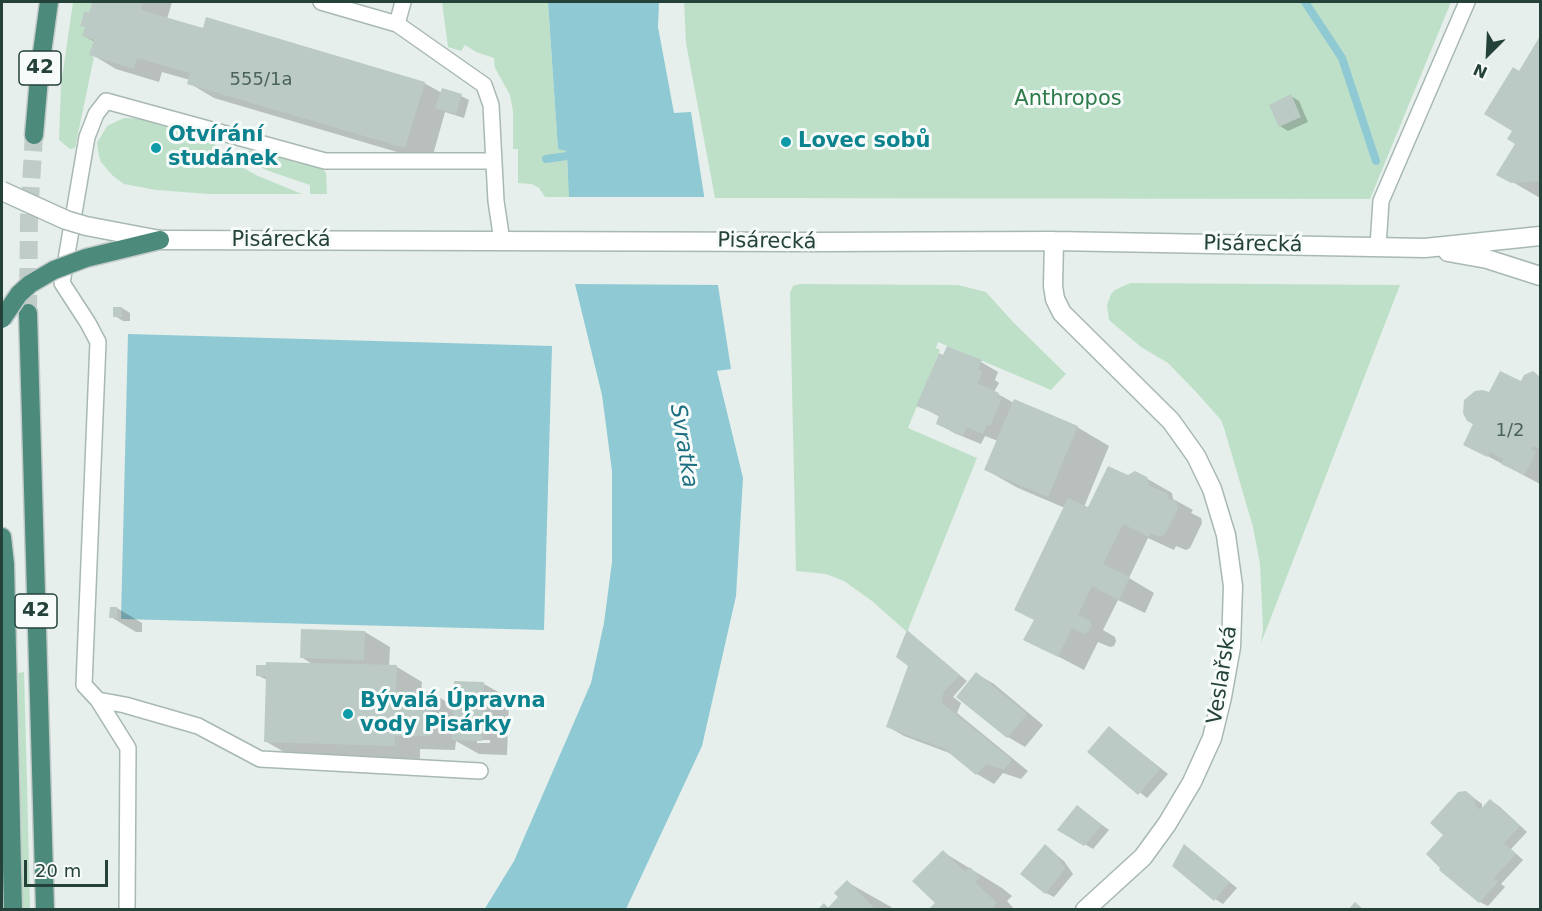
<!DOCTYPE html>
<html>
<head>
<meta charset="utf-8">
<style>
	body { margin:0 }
	#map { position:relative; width:1542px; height:911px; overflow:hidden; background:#e6efeb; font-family:"DejaVu Sans",sans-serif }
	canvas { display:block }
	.frame { position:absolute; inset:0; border:3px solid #24423a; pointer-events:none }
	.north { position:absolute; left:1458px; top:24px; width:60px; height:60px; -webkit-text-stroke:4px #f7fbf9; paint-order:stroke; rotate:204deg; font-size:16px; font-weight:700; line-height:24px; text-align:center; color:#24423a }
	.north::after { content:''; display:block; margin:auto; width:21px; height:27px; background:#24423a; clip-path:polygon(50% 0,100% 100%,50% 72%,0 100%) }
	.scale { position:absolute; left:24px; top:860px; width:84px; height:27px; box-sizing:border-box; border:3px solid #24423a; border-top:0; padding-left:8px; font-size:18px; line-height:21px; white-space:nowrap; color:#24423a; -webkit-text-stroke:4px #f7fbf9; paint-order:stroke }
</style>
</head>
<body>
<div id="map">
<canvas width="1542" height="911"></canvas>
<div class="frame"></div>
<div class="north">N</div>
<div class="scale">20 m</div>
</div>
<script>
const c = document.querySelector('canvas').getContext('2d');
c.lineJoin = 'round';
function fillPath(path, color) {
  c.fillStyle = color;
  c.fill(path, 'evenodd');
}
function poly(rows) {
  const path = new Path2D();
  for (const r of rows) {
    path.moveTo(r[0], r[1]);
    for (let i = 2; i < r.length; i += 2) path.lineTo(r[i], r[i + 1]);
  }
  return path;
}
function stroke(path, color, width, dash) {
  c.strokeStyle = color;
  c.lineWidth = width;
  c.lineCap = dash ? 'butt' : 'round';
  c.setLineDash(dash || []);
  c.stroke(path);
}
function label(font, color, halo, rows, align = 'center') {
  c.font = font + ' "DejaVu Sans",sans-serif';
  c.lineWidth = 6;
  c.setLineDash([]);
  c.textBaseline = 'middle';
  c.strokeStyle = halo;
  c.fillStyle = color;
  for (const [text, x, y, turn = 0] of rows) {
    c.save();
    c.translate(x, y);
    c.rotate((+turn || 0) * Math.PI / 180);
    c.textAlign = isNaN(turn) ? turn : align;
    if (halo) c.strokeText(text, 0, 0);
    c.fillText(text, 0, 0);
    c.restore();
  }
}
fillPath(poly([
	[73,2,92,2,89,12,84,11,80,25,85,27,83,36,94,40,90,55,94,57,75,148,70,149,59,140,61,85],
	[442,2,548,2,558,148,566,151,570,197,545,197,539,188,532,184,518,183,518,149,513,149,513,111,510,95,495,68,494,58,476,52,465,45,461,51,448,47],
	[684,2,1451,2,1370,199,715,198,686,43],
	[124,118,149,119,180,127,209,140,240,166,258,176,302,194,209,194,156,190,124,184,113,176,101,162,99,156,97,143,107,126],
	[235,150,258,151,293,159,293,162,321,167,326,173,327,194,310,194,310,185,266,170],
	[1130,283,1400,285,1261,643,1263,629,1260,564,1253,527,1224,428,1221,420,1197,393,1168,363,1141,347,1109,320,1107,305,1111,294,1115,290],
	[800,284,958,285,986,292,1013,322,1066,374,1051,390,938,342,936,348,940,350,908,428,977,458,907,632,872,601,844,581,826,574,796,571,790,293,793,286],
	[24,672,27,782,30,910,23,909,18,673]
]), '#bfe0c8');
fillPath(poly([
	[548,2,659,2,658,27,674,113,691,112,731,369,717,371,743,478,736,596,702,746,626,909,484,910,514,861,591,683,604,623,612,562,612,471,602,395,573,276,567,156,566,151,558,149],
	[128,334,552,346,544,630,121,619]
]), '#8ec9d4');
fillPath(poly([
	[567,197,707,197,722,285,571,284]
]), '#e6efeb');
fillPath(poly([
	[94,2,172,2,167,19,204,30,424,83,442,93,461,96,469,100,464,118,445,112,431,162,214,98,189,83,190,80,162,72,159,82,116,69,91,54,95,42,84,36],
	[1540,38,1540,198,1499,174,1517,143,1514,131,1520,73],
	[1291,96,1299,101,1308,122,1288,131,1280,126],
	[122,308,130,313,130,321,123,321,115,316],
	[948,348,981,362,998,372,995,380,999,383,994,392,1014,403,1077,427,1109,446,1084,507,1088,509,1128,477,1146,478,1172,493,1173,499,1193,510,1191,513,1201,518,1202,523,1190,548,1186,550,1176,546,1174,550,1148,538,1129,578,1154,593,1145,613,1118,600,1103,630,1115,637,1116,641,1114,646,1110,647,1098,642,1084,670,1025,639,1035,619,1065,508,1018,488,986,470,998,441,985,436,981,444,954,433,937,423,940,417,918,405],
	[1533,373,1540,377,1540,484,1465,444,1490,394,1521,383],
	[117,608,142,623,142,632,136,632,111,617],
	[365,632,390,647,389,667,397,667,422,682,421,693,432,693,455,707,455,683,484,684,509,698,507,755,479,754,456,741,455,750,420,749,420,759,291,756,265,741,267,680,257,675,314,665,301,657],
	[477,740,490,740,490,743,477,743],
	[908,632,967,681,953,697,961,703,957,713,1028,771,1021,779,1003,773,994,784,977,774,952,754,904,736,887,726,910,666],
	[977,674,994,684,1043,725,1025,747,1008,737],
	[1110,728,1168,774,1147,798,1089,752],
	[1466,792,1482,804,1482,810,1491,801,1499,806,1527,832,1511,849,1523,860,1501,884,1505,887,1488,906,1480,902,1445,835],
	[1078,807,1109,830,1093,849,1059,829],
	[1045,846,1064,861,1073,874,1054,897,1046,893],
	[1185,846,1237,888,1223,904,1215,899],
	[943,852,1002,888,1012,896,1007,901,1015,910,933,910,932,908,937,903],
	[847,882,891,907,893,910,820,910,824,905,830,908,841,897]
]), '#0003');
stroke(poly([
	[1305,2,1342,58,1376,161],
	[546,159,567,156]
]), '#8ec9d4', 8);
fillPath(poly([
	[92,2,143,2,141,10,203,28,206,17,425,82,405,148,187,84,190,73,137,58,134,69,89,55,94,40,82,36,85,27,80,26,84,11,89,12],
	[1540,36,1540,181,1511,183,1496,175,1515,144,1507,139,1512,131,1484,114,1513,67,1519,71],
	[442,88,462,94,456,114,435,108],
	[1291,94,1301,117,1279,127,1269,105],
	[113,307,122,307,122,317,113,317],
	[947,346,982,360,978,370,983,371,977,383,999,393,998,396,1002,398,990,426,987,425,983,434,967,427,963,436,936,424,939,415,916,406,939,353,943,355],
	[1500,371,1521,381,1524,375,1533,371,1540,377,1540,449,1533,446,1531,449,1536,452,1524,475,1501,464,1503,459,1490,452,1487,457,1463,445,1473,424,1467,421,1463,413,1464,400,1475,391,1483,390,1489,392],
	[1014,399,1078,426,1048,497,984,470],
	[1108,466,1128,475,1135,471,1147,477,1149,483,1148,485,1168,494,1167,498,1176,502,1178,508,1165,534,1160,537,1151,533,1149,537,1123,524,1103,564,1130,577,1119,600,1092,586,1078,615,1090,621,1092,626,1088,632,1084,634,1072,628,1058,657,1023,640,1034,620,1014,610,1068,498,1088,507],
	[110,607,117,607,117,618,109,618],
	[301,629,365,631,364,660,300,658],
	[907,630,960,675,944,692,941,702,1012,760,1004,770,986,764,976,775,943,748,886,727,908,666,896,657],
	[266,662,397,665,396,691,432,692,431,736,395,736,395,746,264,742,266,676,256,676,256,665,266,665],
	[976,672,1027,714,1007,738,956,697],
	[454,681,484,682,482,741,452,740],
	[1109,726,1160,769,1138,795,1087,752],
	[1466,791,1474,798,1475,805,1480,810,1490,799,1520,826,1504,843,1516,854,1494,878,1498,882,1479,903,1439,870,1440,868,1426,854,1443,835,1430,823,1458,792],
	[1077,805,1102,825,1084,846,1057,830],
	[1045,844,1056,854,1065,869,1045,894,1020,874],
	[1184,844,1230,882,1214,901,1172,866],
	[943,850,965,872,970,867,980,877,975,882,997,903,991,910,930,908,935,903,912,881],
	[847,880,876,910,817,910,824,903,828,908,838,897,834,893],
	[1355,902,1364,910,1348,910]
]), '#bbcac4');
stroke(poly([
	[28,313,29,216,34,135]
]), '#bfccc8', 18, [18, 9]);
const service = poly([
	[321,2,397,24,484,85,491,105,496,201,502,241],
	[397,24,403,2],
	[1378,246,1381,201,1467,2],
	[98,700,125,705,198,726,260,759,480,771],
	[127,910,128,748,98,700,84,685,98,342,88,323,62,283,87,137,96,114,106,101,325,161,494,161]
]);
const tertiary = poly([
	[160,240,817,242,1054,241,1425,248,1540,236],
	[1054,241,1053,286,1055,299,1062,313,1171,421,1196,456,1212,489,1226,535,1233,586,1231,647,1222,697,1212,738,1192,782,1167,824,1143,857,1085,910],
	[1448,252,1487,259,1540,276]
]);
const trunk = poly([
	[34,135,40,67,49,2],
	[28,313,45,910],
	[2,537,5,564,13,910]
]);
stroke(service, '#a8b8b2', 18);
stroke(tertiary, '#a8b8b2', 21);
stroke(trunk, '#c2cac8', 21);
stroke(service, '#fff', 15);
stroke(tertiary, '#fff', 18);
stroke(trunk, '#4c8a7c', 18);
const tertiaryBridge = poly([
	[2,191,66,220,86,226,160,240]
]);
const trunkBridge = poly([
	[2,319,19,294,30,284,54,270,86,258,160,240]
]);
stroke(tertiaryBridge, '#a8b8b2', 21, []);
stroke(trunkBridge, '#c2cac8', 21, []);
stroke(tertiaryBridge, '#fff', 18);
stroke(trunkBridge, '#4c8a7c', 18);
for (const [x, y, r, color] of [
	[786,142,6,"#0f9aa8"],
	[156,148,6,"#0f9aa8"],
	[348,714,6,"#0f9aa8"]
]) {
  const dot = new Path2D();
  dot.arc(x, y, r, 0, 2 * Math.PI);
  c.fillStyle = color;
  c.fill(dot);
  stroke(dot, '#f7fbf9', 2);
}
label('18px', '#4a645c', null, [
	["555/1a",261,80],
	["1/2",1510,431]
]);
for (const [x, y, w] of [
	[40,68,42],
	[36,611,42]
]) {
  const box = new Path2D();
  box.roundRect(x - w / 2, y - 17, w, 34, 4.5);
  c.fillStyle = '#f7fbf9';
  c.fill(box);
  stroke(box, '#24423a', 1.5);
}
label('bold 20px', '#24423a', null, [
	["42",40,68],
	["42",36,611]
]);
label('21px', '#2d7a4b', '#f7fbf9', [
	["Anthropos",1068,100]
]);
label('bold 21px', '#0d838f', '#f7fbf9', [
	["Otvírání",168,136],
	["studánek",168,160],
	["Lovec sobů",798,142],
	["Bývalá Úpravna",360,702],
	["vody Pisárky",360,726]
], 'left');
label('21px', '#24423a', '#f7fbf9', [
	["Pisárecká",281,241],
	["Pisárecká",767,242,1],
	["Pisárecká",1253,245,1],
	["Veslařská",1223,675,-81]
]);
label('italic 22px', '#1c6f80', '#f7fbf9', [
	["Svratka",683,446,81]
]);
</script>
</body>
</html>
